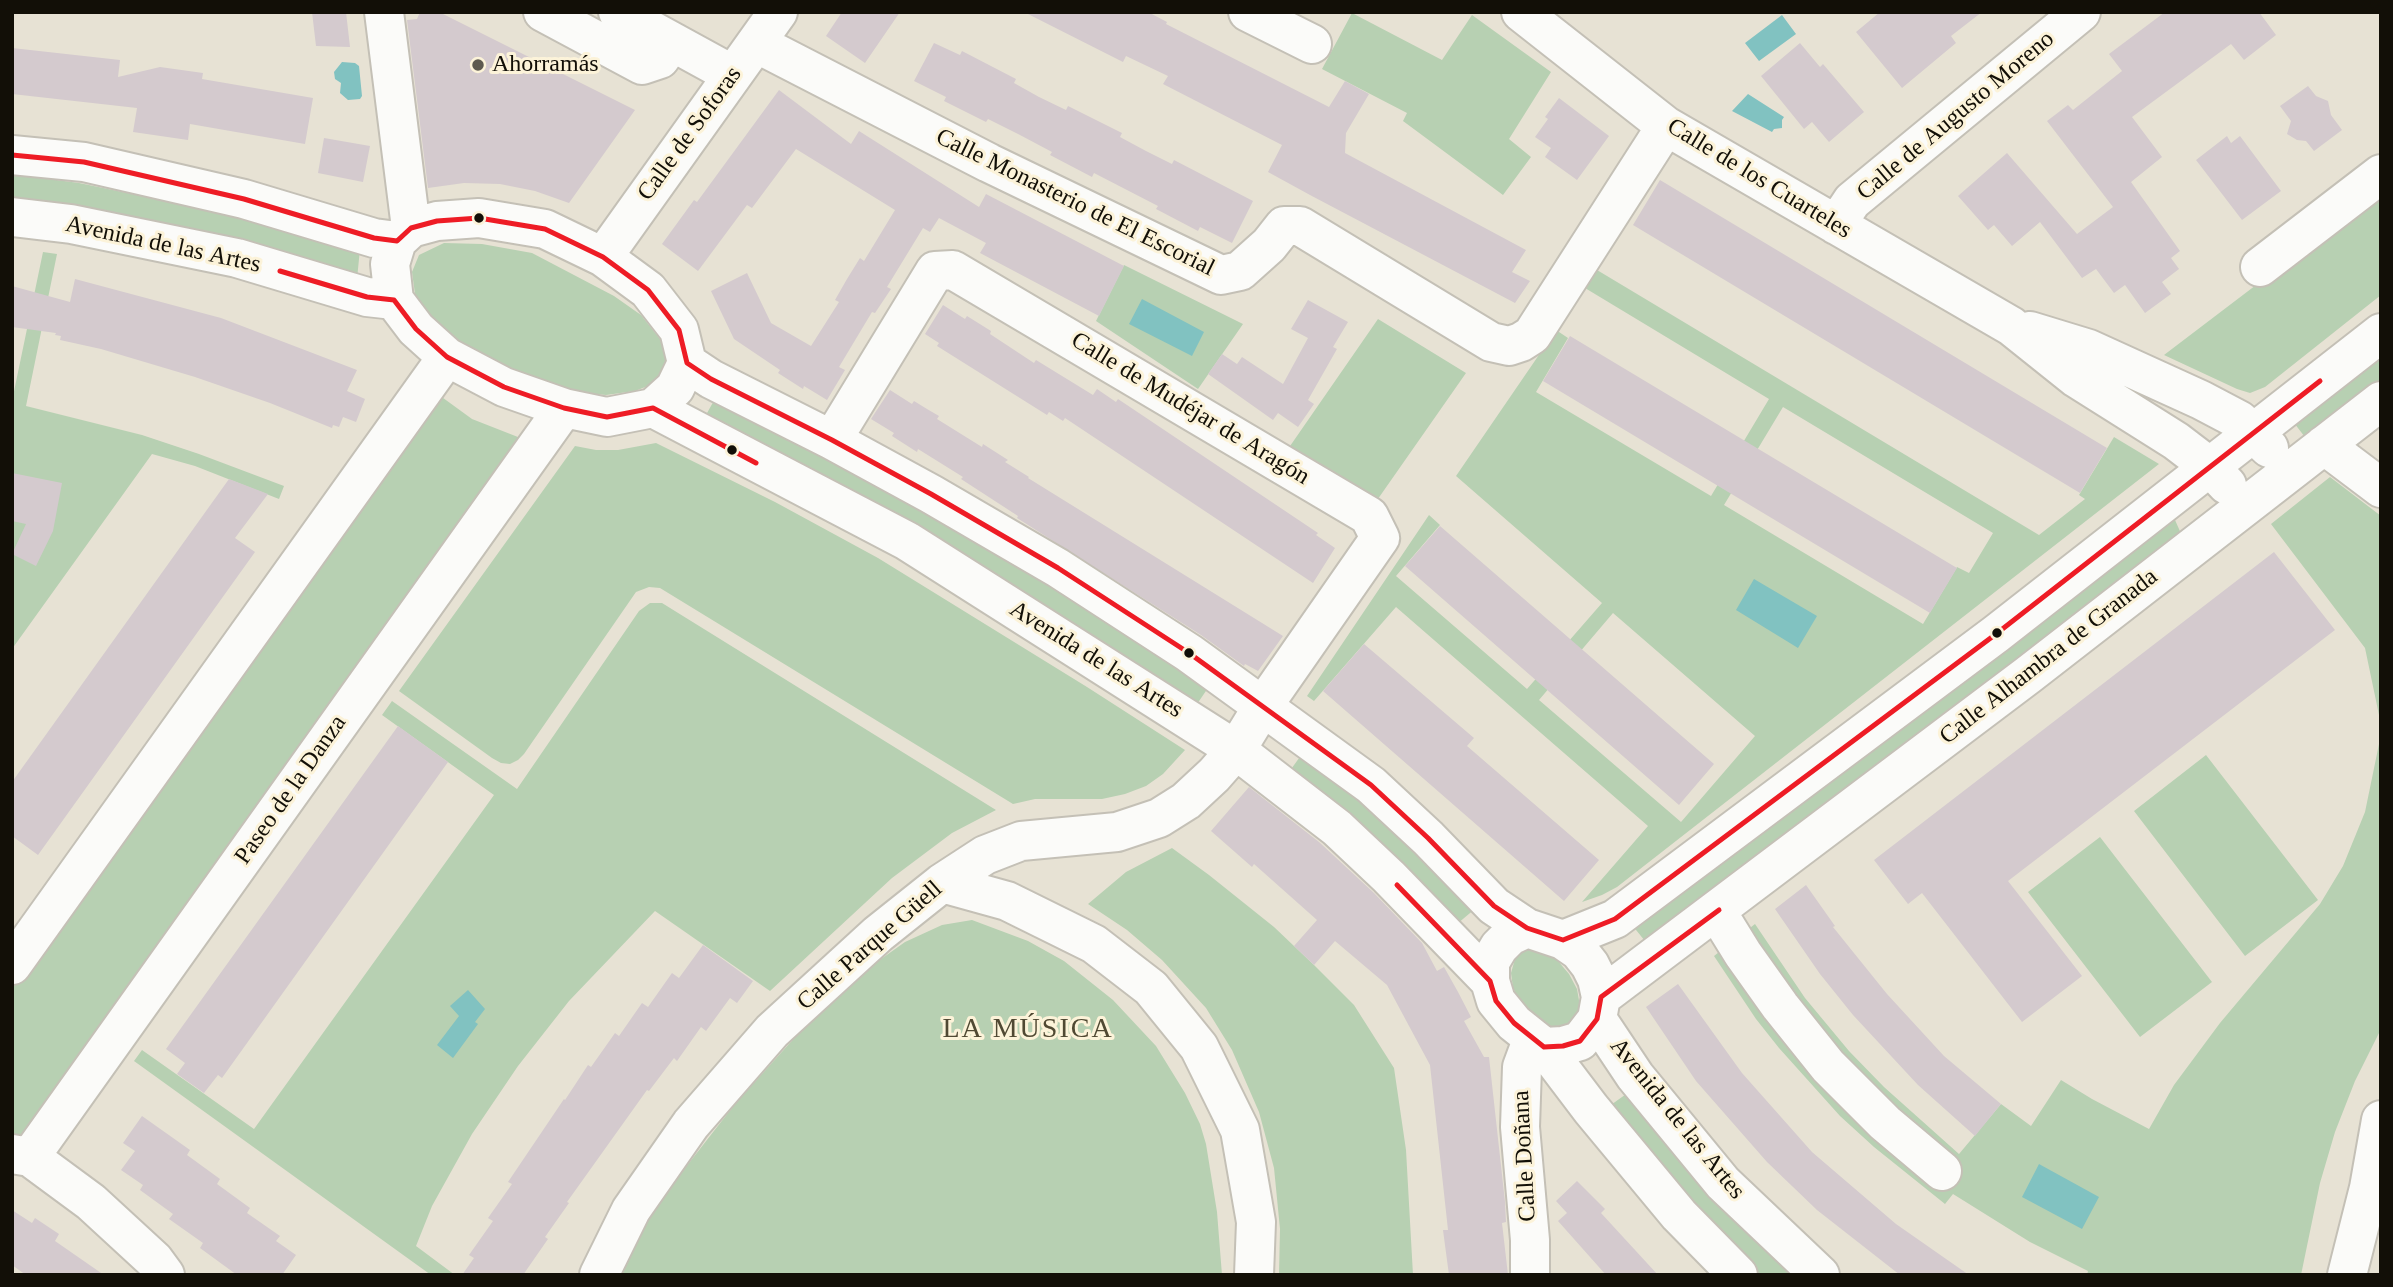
<!DOCTYPE html>
<html>
<head>
<meta charset="utf-8">
<style>
	body { margin:0 }
	#map { position:relative; width:2393px; height:1287px; overflow:hidden; background:#e7e2d4; font-family:"Times New Roman",serif }
	canvas { display:block }
	.frame { position:absolute; inset:0; border:14px solid #120f07; pointer-events:none }
</style>
</head>
<body>
<div id="map">
<canvas width="2393" height="1287"></canvas>
<div class="frame"></div>
</div>
<script>
const c = document.querySelector('canvas').getContext('2d');
c.lineJoin = 'round';
function fillPath(path, color) {
  c.fillStyle = color;
  c.fill(path, 'evenodd');
}
function poly(rows) {
  const path = new Path2D();
  for (const r of rows) {
    path.moveTo(r[0], r[1]);
    for (let i = 2; i < r.length; i += 2) path.lineTo(r[i], r[i + 1]);
  }
  return path;
}
function stroke(path, color, width, dash) {
  c.strokeStyle = color;
  c.lineWidth = width;
  c.lineCap = dash ? 'butt' : 'round';
  c.setLineDash(dash || []);
  c.stroke(path);
}
function label(font, color, halo, rows, align = 'center') {
  c.font = font + ' "Times New Roman",serif';
  c.lineWidth = 6;
  c.setLineDash([]);
  c.textBaseline = 'middle';
  c.strokeStyle = halo;
  c.fillStyle = color;
  for (const [text, x, y, turn = 0] of rows) {
    c.save();
    c.translate(x, y);
    c.rotate((+turn || 0) * Math.PI / 180);
    c.textAlign = isNaN(turn) ? turn : align;
    if (halo) c.strokeText(text, 0, 0);
    c.fillText(text, 0, 0);
    c.restore();
  }
}
fillPath(poly([
	[1352,13,1442,60,1472,15,1551,72,1509,139,1531,157,1503,195,1403,121,1407,113,1322,69],
	[12,174,79,183,239,216,360,249,357,279,12,202],
	[2381,190,2381,295,2265,387,2250,393,2237,389,2164,355],
	[444,243,482,244,532,253,614,296,641,315,660,339,666,357,663,371,653,384,635,391,606,395,576,392,509,370,461,343,430,315,415,294,412,272,419,255],
	[43,252,57,254,26,406,142,435,199,454,284,486,279,499,195,466,152,454,12,649,12,401],
	[1124,265,1243,324,1198,389,1096,321],
	[1597,270,2039,535,2085,499,2079,495,2114,437,2159,464,1617,887,1602,895,1582,902,1648,826,1396,607,1314,701,1307,696,1429,515,1440,525,1396,576,1527,689,1602,603,1456,476,1556,330,1568,338,1536,392,1711,496,1769,399,1585,288],
	[1783,407,1993,533,1969,573,1957,567,1923,624,1724,505],
	[1613,613,1755,736,1681,822,1539,700],
	[1378,319,1466,373,1373,506,1288,449],
	[2381,348,2381,384,2308,441,2291,419],
	[439,395,472,419,523,439,25,1136,12,1139,12,988,136,819],
	[716,397,923,508,1048,583,1210,685,1195,707,702,422],
	[656,443,775,502,878,558,1087,687,1185,750,1163,774,1146,786,1125,794,1102,799,1035,799,1013,804,660,588,649,587,636,592,524,754,518,760,510,764,501,763,492,758,399,691,575,446,596,450,618,450],
	[2330,477,2381,516,2381,1029,2355,1081,2335,1132,2320,1183,2301,1275,2087,1275,2088,1271,2030,1242,1953,1194,1945,1204,1874,1147,1840,1116,1779,1048,1756,1019,1714,956,1755,924,1805,998,1849,1051,1884,1087,1959,1154,2001,1104,2031,1126,2061,1080,2092,1099,2149,1129,2174,1085,2220,1023,2320,904,2343,866,2365,812,2379,744,2379,715,2365,648,2271,524],
	[2171,511,2183,538,1649,946,1632,925],
	[650,603,662,603,996,810,952,833,892,878,770,991,655,911,569,1001,518,1066,472,1134,432,1206,416,1246,455,1275,431,1275,134,1061,142,1050,254,1129,494,795,382,715,392,701,517,789,639,611],
	[1302,754,1360,798,1476,908,1457,924,1289,772],
	[2206,755,2318,900,2245,956,2134,811],
	[2100,837,2212,982,2140,1037,2028,892],
	[1172,848,1209,875,1274,927,1314,965,1354,1005,1394,1068,1406,1150,1413,1275,1279,1275,1280,1229,1274,1168,1259,1112,1232,1050,1206,1008,1162,960,1127,930,1088,904,1126,872],
	[972,920,1028,941,1064,961,1113,1000,1156,1046,1185,1093,1200,1124,1206,1144,1217,1212,1222,1275,614,1275,622,1259,671,1186,735,1104,815,1015,860,974,905,942,942,925],
	[1531,948,1544,951,1558,961,1569,974,1577,989,1580,1006,1578,1018,1571,1026,1550,1029,1521,1004,1513,988,1511,973,1515,959,1520,952],
	[1629,1092,1797,1275,1758,1275,1711,1228,1608,1107]
]), '#b7d0b2');
fillPath(poly([
	[1782,15,1796,34,1759,61,1745,43],
	[342,62,355,63,359,66,362,96,360,99,348,100,340,93,341,83,335,79,334,72],
	[1748,94,1784,117,1782,120,1782,128,1774,129,1772,132,1732,111],
	[1142,299,1204,332,1192,356,1129,324],
	[1754,579,1817,616,1798,648,1736,610],
	[468,990,485,1009,475,1022,478,1024,453,1058,437,1045,459,1016,450,1006],
	[2039,1164,2099,1197,2082,1229,2022,1197]
]), '#81c2c1');
fillPath(poly([
	[312,12,346,12,350,47,316,46],
	[420,12,439,12,635,110,569,203,535,191,500,184,464,183,428,188,407,20,417,19],
	[842,12,900,12,865,63,826,36],
	[1024,12,1148,12,1167,22,1166,24,1329,107,1345,81,1369,94,1346,133,1345,153,1526,250,1512,272,1530,281,1515,303,1310,195,1268,172,1282,145,1163,84,1168,76,1126,56,1123,62],
	[1880,12,1982,12,1951,36,1956,43,1902,88,1856,32],
	[2165,12,2259,12,2276,35,2244,60,2231,44,2132,117,2162,157,2131,182,2180,251,2171,258,2179,269,2162,282,2171,294,2145,313,2125,285,2114,293,2096,269,2082,278,2040,222,2012,246,1994,225,1988,230,1958,196,2007,153,2077,234,2113,207,2047,121,2068,105,2073,110,2122,71,2109,54],
	[934,43,960,55,962,51,1016,79,1014,83,1039,97,1066,110,1068,106,1122,133,1120,137,1146,151,1172,164,1174,160,1253,201,1232,243,1200,227,1198,231,1156,209,1158,206,1094,173,1092,177,1050,155,1052,152,1020,135,988,119,986,122,944,101,946,97,914,81],
	[1800,43,1820,67,1823,64,1864,112,1829,142,1812,122,1804,129,1761,76],
	[12,48,120,60,118,77,160,67,203,73,202,79,313,98,305,144,190,124,188,140,133,132,137,108,12,94],
	[2308,86,2316,96,2328,101,2331,115,2342,130,2314,151,2306,141,2297,140,2287,134,2291,121,2280,106],
	[779,90,851,144,859,131,979,207,986,194,1124,266,1099,316,980,253,986,243,939,218,930,232,923,228,887,287,891,289,875,313,872,312,839,367,845,370,827,400,804,386,803,389,778,373,780,370,734,339,711,291,747,273,771,323,811,346,839,302,835,300,847,279,860,258,864,261,895,210,796,149,752,208,747,205,698,271,662,244,694,200,697,202],
	[1559,98,1609,136,1577,180,1545,157,1551,148,1535,137,1548,119,1545,117],
	[2227,136,2231,143,2240,136,2281,191,2242,220,2196,160],
	[324,138,370,146,363,182,318,173],
	[1660,180,2107,448,2080,493,1633,225],
	[75,279,221,318,357,370,347,391,365,399,356,422,343,417,339,427,333,425,332,428,270,403,195,377,101,349,60,340,61,336,55,335,56,333,12,327,12,286,70,302],
	[1308,300,1348,322,1333,347,1337,349,1308,400,1314,404,1298,427,1278,413,1273,420,1208,374,1222,354,1237,364,1242,357,1283,384,1308,338,1291,329],
	[943,305,965,319,967,316,991,331,990,334,1034,363,1036,360,1093,395,1097,389,1116,402,1118,399,1318,533,1316,535,1335,548,1313,583,1065,418,1063,421,1049,412,1047,415,937,346,939,343,925,334],
	[1570,336,1957,568,1930,613,1543,381],
	[890,390,912,404,914,401,927,409,939,416,937,419,982,447,983,444,1008,460,1005,462,1029,477,1028,478,1283,636,1258,671,1245,664,1244,666,1201,635,1017,518,1018,516,961,479,963,477,918,449,917,452,892,436,894,433,871,419],
	[12,473,62,483,53,531,36,566,12,554,26,524,12,521],
	[229,479,268,494,235,538,255,552,38,855,12,836,12,782],
	[1440,526,1714,764,1679,805,1405,566],
	[2274,552,2335,630,2008,881,2082,976,2022,1022,1922,893,1908,904,1874,860],
	[1364,644,1474,738,1467,746,1599,860,1564,901,1323,691],
	[398,726,448,762,222,1078,218,1075,204,1093,177,1074,185,1063,166,1049],
	[1249,787,1319,842,1374,893,1422,943,1437,971,1444,967,1458,992,1471,1017,1464,1021,1484,1057,1489,1057,1505,1202,1506,1222,1502,1223,1508,1275,1449,1275,1443,1230,1448,1230,1430,1065,1387,985,1335,941,1314,965,1294,946,1317,920,1254,864,1252,867,1211,831],
	[1806,885,1835,926,1833,927,1887,994,1944,1056,2001,1104,1975,1136,1918,1085,1853,1015,1820,974,1775,909],
	[703,945,753,981,737,1003,730,998,706,1031,701,1027,677,1061,674,1058,649,1091,647,1090,567,1202,569,1203,545,1237,548,1239,523,1275,462,1275,474,1258,469,1255,493,1221,488,1218,512,1184,508,1182,564,1099,565,1100,588,1065,591,1067,615,1033,619,1036,642,1003,648,1007,672,973,679,978],
	[1678,984,1742,1073,1812,1152,1896,1224,1969,1275,1900,1275,1817,1210,1767,1162,1696,1081,1646,1007],
	[142,1116,190,1150,187,1155,220,1179,217,1184,250,1208,247,1213,280,1236,276,1241,296,1255,282,1275,237,1275,200,1248,203,1243,169,1219,173,1214,140,1190,143,1185,121,1170,135,1151,123,1143],
	[1577,1181,1605,1209,1601,1213,1658,1275,1606,1275,1558,1221,1567,1213,1556,1201],
	[12,1210,32,1223,35,1218,59,1234,55,1241,104,1275,26,1275,12,1265]
]), '#d4cace');
const minor = poly([
	[384,12,411,228],
	[543,12,642,65,660,59,672,42],
	[618,12,733,75],
	[1248,12,1312,44],
	[1521,12,1666,126,2011,326,2076,378,2176,441,2210,467,2227,485],
	[756,43,989,163,1221,275,1240,271,1269,245,1284,226,1300,226,1491,342,1509,346,1521,342,1532,335,1666,126],
	[12,155,84,162,244,199,374,238,397,241],
	[12,217,71,224,237,258,367,297,394,300],
	[479,218,545,229,603,257,648,290,679,330,687,363,675,388,653,408,607,417,564,408,504,387,447,357,416,329,394,300,390,264,397,241,411,228,437,221,479,218],
	[1836,225,1852,201,2081,12],
	[603,257,778,12],
	[2260,267,2381,174],
	[2030,331,2089,349,2201,400,2239,420,2269,448],
	[687,363,711,379,832,440,931,494,1058,568,1189,653,1371,785,1428,838,1494,906,1527,928,1563,940,1579,951,1590,965,1597,979,1601,997,1597,1019,1580,1041,1563,1046,1544,1047,1514,1023,1496,1001,1490,981,1490,962,1499,947,1510,936,1527,928],
	[653,408,907,541,1236,750,1337,828,1389,877,1490,981],
	[2324,445,2381,488],
	[942,883,1007,901,1094,944,1151,988,1199,1047,1240,1130,1256,1222,1254,1275],
	[1717,912,1743,954,1780,1006,1828,1066,1885,1123,1942,1171],
	[1563,940,1615,919,1996,634,2381,333],
	[12,965,447,357],
	[1601,997,2028,675,2381,401],
	[1597,1019,1635,1076,1723,1183,1820,1275],
	[1544,1047,1591,1109,1679,1215,1738,1275],
	[12,1154,30,1157,564,408],
	[30,1157,91,1202,154,1260,165,1275],
	[599,1275,631,1210,691,1124,772,1031,878,934,942,883,985,855,1021,841,1117,832,1159,818,1186,801,1214,775,1236,750,1263,706,1380,538,1369,516,953,270,935,271,832,440],
	[1530,1275,1530,1240,1520,1127,1522,1067,1532,1040],
	[2347,1275,2369,1188,2381,1120]
]);
stroke(minor, '#c4c0b6', 42);
stroke(minor, '#fbfbf9', 38);
stroke(poly([
	[12,155,84,162,244,199,374,238,397,241,411,228,437,221,479,218,545,229,603,257,648,290,679,330,687,363,711,379,832,440,931,494,1058,568,1189,653,1371,785,1428,838,1494,906,1527,928,1563,940,1615,919,1996,634,2320,381],
	[280,271,367,297,394,300,416,329,447,357,504,387,564,408,607,417,653,408,756,463],
	[1397,885,1490,981,1496,1001,1514,1023,1544,1047,1563,1046,1580,1041,1597,1019,1601,997,1719,910]
]), '#ee1c25', 5);
for (const [x, y, r, color] of [
	[478,65,7,"#5d594f"],
	[479,218,6,"#120f07"],
	[732,450,6,"#120f07"],
	[1997,633,6,"#120f07"],
	[1189,653,6,"#120f07"]
]) {
  const dot = new Path2D();
  dot.arc(x, y, r, 0, 2 * Math.PI);
  c.fillStyle = color;
  c.fill(dot);
  stroke(dot, '#fcf3d9', 2.5);
}
label('24px', '#120f07', '#fcf3d9', [
	["Ahorramás",492,65]
], 'left');
label('24px', '#120f07', '#fcf3d9', [
	["Calle de Augusto Moreno",1956,116,-40],
	["Calle de Soforas",690,134,-54],
	["Calle de los Cuarteles",1759,179,31],
	["Calle Monasterio de El Escorial",1075,203,26],
	["Avenida de las Artes",163,245,12],
	["Calle de Mudéjar de Aragón",1190,409,31],
	["Calle Alhambra de Granada",2049,657,-38],
	["Avenida de las Artes",1096,660,32],
	["Paseo de la Danza",291,790,-55],
	["Calle Parque Güell",870,946,-41],
	["Avenida de las Artes",1677,1119,51],
	["Calle Doñana",1525,1156,-93]
]);
c.letterSpacing = '2px';
label('28px', '#504933', '#fcf3d9', [
	["LA MÚSICA",1028,1030]
]);
c.letterSpacing = '0px';
</script>
</body>
</html>
